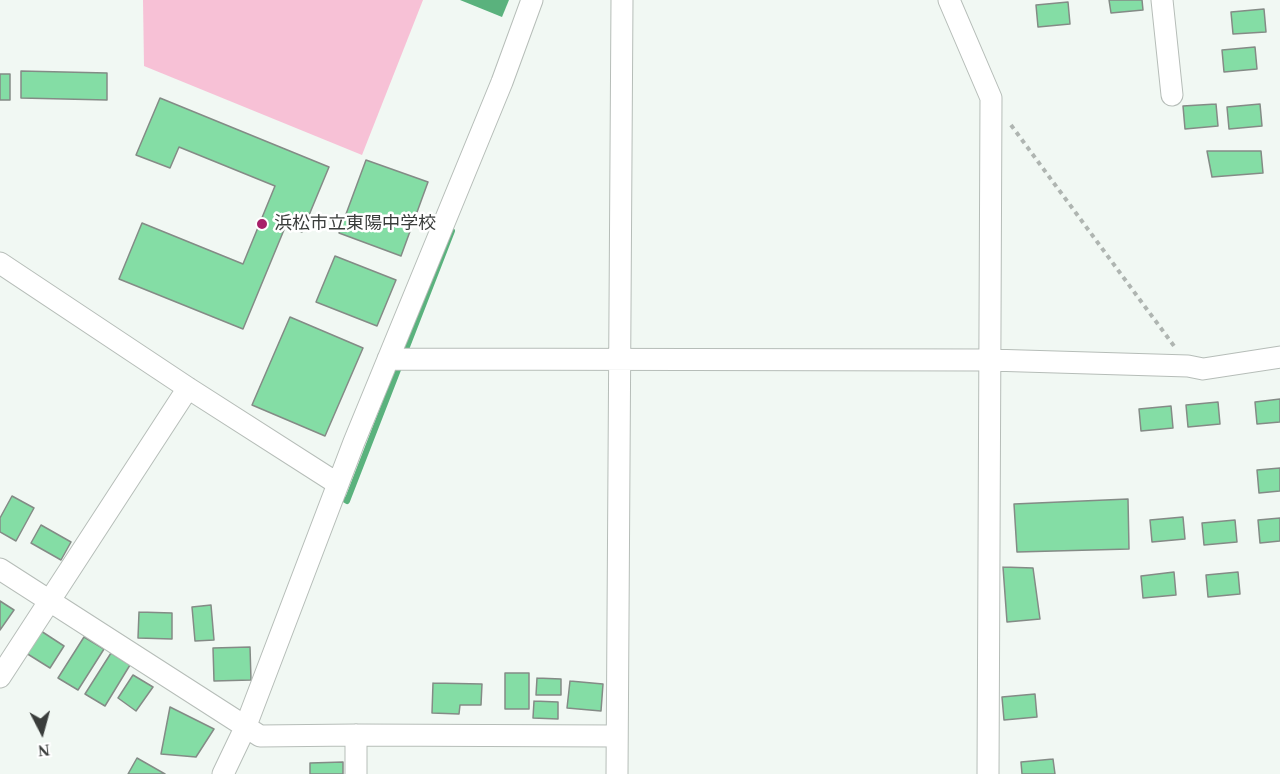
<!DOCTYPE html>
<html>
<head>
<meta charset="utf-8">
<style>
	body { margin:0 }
	#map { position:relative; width:1280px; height:774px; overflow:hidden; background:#f1f8f3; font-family:"Times New Roman",serif }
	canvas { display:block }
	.north { position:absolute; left:12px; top:702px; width:60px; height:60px; -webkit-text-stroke:4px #fff; paint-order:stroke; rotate:174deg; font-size:16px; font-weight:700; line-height:24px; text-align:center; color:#3a3d3b }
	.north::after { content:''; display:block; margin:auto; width:21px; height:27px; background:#3a3d3b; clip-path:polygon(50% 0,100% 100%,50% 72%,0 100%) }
</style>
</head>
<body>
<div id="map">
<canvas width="1280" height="774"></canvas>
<div class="north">N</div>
</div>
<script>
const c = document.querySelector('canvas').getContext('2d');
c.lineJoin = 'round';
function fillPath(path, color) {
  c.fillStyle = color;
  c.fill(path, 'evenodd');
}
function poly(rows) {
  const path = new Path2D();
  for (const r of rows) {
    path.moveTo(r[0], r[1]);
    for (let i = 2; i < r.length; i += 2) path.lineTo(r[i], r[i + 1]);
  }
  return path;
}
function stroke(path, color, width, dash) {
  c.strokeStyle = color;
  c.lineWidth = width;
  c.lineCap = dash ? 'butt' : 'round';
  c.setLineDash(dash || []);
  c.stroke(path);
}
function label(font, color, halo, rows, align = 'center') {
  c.font = font + ' "Times New Roman","Noto Sans JP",serif';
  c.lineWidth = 5;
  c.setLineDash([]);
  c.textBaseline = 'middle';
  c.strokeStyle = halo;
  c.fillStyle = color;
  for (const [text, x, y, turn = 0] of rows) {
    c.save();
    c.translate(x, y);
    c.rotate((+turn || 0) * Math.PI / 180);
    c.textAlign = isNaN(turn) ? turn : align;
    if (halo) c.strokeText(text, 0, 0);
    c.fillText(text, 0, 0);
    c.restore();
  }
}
fillPath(poly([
	[143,0,423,0,362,155,144,66]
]), '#f7c1d6');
fillPath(poly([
	[460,0,509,0,502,17]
]), '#5ab27d');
stroke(poly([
	[337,495,347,501,452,231]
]), '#5ab27d', 6);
const building = poly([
	[1109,0,1142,0,1143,10,1111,13,1109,0],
	[1068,2,1070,24,1038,27,1036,5,1068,2],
	[1264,9,1266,32,1233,34,1231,12,1264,9],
	[1255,47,1257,69,1224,72,1222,50,1255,47],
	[21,71,107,73,107,100,21,98,21,71],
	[0,74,10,74,10,100,0,100,0,74],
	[160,98,329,167,302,232,286,225,243,329,119,279,142,223,243,264,275,186,179,147,170,168,136,155,160,98],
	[1216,104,1218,126,1185,129,1183,106,1216,104],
	[1260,104,1262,126,1229,129,1227,107,1260,104],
	[1207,151,1261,151,1263,173,1212,177,1207,151],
	[366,160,428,182,401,256,339,233,366,160],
	[335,256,396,280,377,326,316,302,335,256],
	[290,317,363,348,325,436,252,405,290,317],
	[1280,399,1280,422,1257,424,1255,402,1280,399],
	[1218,402,1220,424,1188,427,1186,405,1218,402],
	[1171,406,1173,428,1141,431,1139,409,1171,406],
	[1280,468,1280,491,1259,493,1257,470,1280,468],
	[12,496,34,508,16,541,0,532,0,518,12,496],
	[1128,499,1129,549,1017,552,1014,504,1128,499],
	[1183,517,1185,539,1152,542,1150,520,1183,517],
	[1280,518,1280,541,1260,543,1258,520,1280,518],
	[1235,520,1237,542,1204,545,1202,523,1235,520],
	[41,525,71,542,61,560,31,543,41,525],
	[1003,567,1033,568,1040,619,1007,622,1003,567],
	[1174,572,1176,595,1143,598,1141,576,1174,572],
	[1238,572,1240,594,1208,597,1206,575,1238,572],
	[0,601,14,610,0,630,0,601],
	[211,605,214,640,195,641,192,607,211,605],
	[139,612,172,613,172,639,138,638,139,612],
	[41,631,64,646,50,668,26,653,41,631],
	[84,637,104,649,78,690,58,678,84,637],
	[250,647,251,680,214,681,213,648,250,647],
	[111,653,130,665,105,706,85,694,111,653],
	[505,673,529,673,529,709,505,709,505,673],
	[133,675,153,687,136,711,118,698,133,675],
	[537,678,561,679,561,695,536,695,537,678],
	[570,681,603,684,601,711,567,708,570,681],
	[433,683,482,684,481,705,460,705,459,714,432,713,433,683],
	[1035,694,1037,717,1004,720,1002,697,1035,694],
	[534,701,558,702,558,719,533,718,534,701],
	[170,707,214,729,196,757,161,754,170,707],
	[137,758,165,774,128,774,137,758],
	[1053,759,1055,774,1022,774,1021,762,1053,759],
	[343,762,343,774,310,774,310,763,343,762]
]);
fillPath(building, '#84dda5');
stroke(building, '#848b86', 1.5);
const minor = poly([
	[949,0,991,98,988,774],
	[1162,0,1172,95],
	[0,263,188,388,338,484],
	[388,359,990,360,1188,366,1203,369,1280,357],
	[0,569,260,736,356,735,617,736],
	[0,677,188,388],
	[223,774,245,728,354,442,502,82,532,0],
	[356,774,356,735],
	[617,774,622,0]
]);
stroke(minor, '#b6bdb8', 23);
stroke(poly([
	[1011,125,1174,346]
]), '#afb5b1', 4, [4.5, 4.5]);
stroke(minor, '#fff', 21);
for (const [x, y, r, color] of [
	[262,224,6,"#a72069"]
]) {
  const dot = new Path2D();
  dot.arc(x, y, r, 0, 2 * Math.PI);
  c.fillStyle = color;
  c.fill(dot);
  stroke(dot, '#fff', 2);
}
label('18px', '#3a3d3b', '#fff', [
	["浜松市立東陽中学校",274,224]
], 'left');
</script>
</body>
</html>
